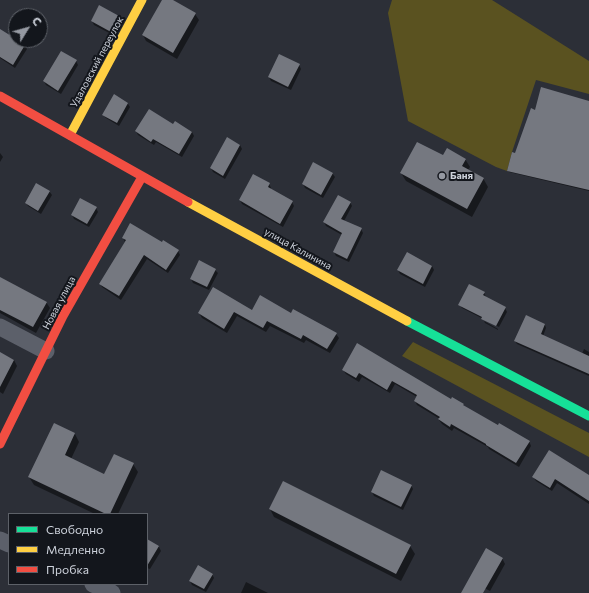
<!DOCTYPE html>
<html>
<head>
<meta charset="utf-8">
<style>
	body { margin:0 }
	#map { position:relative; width:589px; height:593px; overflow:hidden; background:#2c2f37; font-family:Commissioner,sans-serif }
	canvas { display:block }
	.legend { position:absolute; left:8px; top:513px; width:140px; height:72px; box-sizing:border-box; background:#13161c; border:1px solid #5d6168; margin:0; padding:5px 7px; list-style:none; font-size:12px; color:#cdd2db }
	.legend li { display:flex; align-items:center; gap:8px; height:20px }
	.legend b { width:20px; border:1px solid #5d6168 }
	.north { position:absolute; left:8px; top:8px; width:40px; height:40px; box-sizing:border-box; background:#13161c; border:1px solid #5d6168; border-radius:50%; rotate:53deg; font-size:11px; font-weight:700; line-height:16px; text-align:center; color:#cdd2db }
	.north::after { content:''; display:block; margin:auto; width:14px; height:18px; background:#9599a2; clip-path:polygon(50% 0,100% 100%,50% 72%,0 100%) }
</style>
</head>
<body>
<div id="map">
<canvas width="589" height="593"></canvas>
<ul class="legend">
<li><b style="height:5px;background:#16e098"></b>Свободно</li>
<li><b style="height:5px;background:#ffcf43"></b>Медленно</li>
<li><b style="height:5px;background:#f24e42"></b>Пробка</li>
</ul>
<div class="north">С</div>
</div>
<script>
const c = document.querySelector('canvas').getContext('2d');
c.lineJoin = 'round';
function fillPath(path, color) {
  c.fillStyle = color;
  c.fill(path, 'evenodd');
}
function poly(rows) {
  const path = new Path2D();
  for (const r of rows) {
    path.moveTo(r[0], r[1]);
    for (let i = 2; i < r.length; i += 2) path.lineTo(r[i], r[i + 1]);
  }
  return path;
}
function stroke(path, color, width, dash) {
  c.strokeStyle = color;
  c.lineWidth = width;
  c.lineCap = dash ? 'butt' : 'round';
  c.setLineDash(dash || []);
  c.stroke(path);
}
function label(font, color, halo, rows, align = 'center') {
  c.font = font + ' Commissioner,sans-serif';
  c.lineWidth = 4;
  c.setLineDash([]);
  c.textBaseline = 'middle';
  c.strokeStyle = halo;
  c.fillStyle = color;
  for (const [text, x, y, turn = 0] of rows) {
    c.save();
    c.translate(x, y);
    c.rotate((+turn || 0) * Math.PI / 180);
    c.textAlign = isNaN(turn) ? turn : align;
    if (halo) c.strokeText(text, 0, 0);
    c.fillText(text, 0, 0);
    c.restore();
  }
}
fillPath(poly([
	[392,0,492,0,589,61,589,94,536,80,512,152,507,171,496,167,408,121,388,13],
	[413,342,589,433,589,457,402,356]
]), '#5a5220');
fillPath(poly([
	[163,0,171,0,195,14,199,20,177,59,146,41,143,35],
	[119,17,121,21,113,35,94,25,92,21],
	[0,30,24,45,27,49,15,68,0,58],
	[76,61,78,65,61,94,46,85,44,81],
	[299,65,301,69,291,90,271,81,269,77],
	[589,102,589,191,509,172,508,171,536,111],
	[128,104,130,107,119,126,106,118,103,115],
	[173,126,192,132,194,136,182,157,156,142,154,145,138,135,136,131],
	[240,145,242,149,225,179,213,172,211,168],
	[0,153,3,157,0,162],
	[443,157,465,159,470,167,468,170,483,178,488,187,472,217,406,181,401,173],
	[332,173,335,177,323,198,305,188,303,184],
	[269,184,271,188,270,190,292,202,294,206,283,227,242,204,240,200],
	[49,191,52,195,41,214,28,206,26,203],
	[350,202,352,206,344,221,361,229,363,233,349,262,336,256,334,252,342,235,326,226,324,222],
	[96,208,98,212,89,227,74,219,72,215],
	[123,238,162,243,178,251,180,255,168,273,147,259,121,300,102,287,100,284,125,242],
	[432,266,434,270,425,287,400,274,398,270],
	[215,270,218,273,209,290,193,283,191,279],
	[0,278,46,302,50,308,36,333,0,313],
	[484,293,486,297,505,308,507,312,499,327,462,308,459,304],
	[252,311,292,314,336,334,339,338,330,353,306,340,304,343,270,326,266,332,237,316,227,333,202,318,199,313],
	[526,317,545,325,546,328,543,336,582,354,584,349,589,352,589,376,517,344,515,341],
	[484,321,498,329,498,330,485,323],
	[357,344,451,400,452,398,463,405,464,407,529,441,531,446,519,467,489,449,488,447,454,428,452,431,442,424,439,420,440,419,417,405,415,401,417,397,395,384,390,393,362,377,359,382,346,374,343,370],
	[0,353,14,360,17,366,3,394,0,392],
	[75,434,79,442,71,459,105,475,133,464,138,472,118,514,95,514,34,485,29,477],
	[589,476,589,504,557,483,552,491,536,481,533,477],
	[411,485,413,489,403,510,374,496,372,492],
	[270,509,410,546,415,554,401,581,274,517],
	[147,540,159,547,161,551,150,569,147,568],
	[502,558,505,564,490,591,475,583],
	[212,574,214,578,206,592,192,585,190,581],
	[246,582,268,593,241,593]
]), '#0007');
fillPath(poly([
	[162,0,173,0,196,13,173,53,142,35],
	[99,5,119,16,111,32,91,21],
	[0,29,16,39,16,40,18,40,25,45,13,65,0,57],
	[61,51,77,60,58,91,43,81],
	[279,54,300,64,288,87,268,77],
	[541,87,589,101,589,190,507,171,512,152,515,153,531,108,535,110],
	[114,94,128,103,117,123,102,115],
	[149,109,173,124,175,121,192,132,179,154,153,139,151,142,135,131],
	[227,137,240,145,223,176,210,168],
	[417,142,443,155,447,148,466,159,462,166,484,178,467,209,400,173],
	[313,162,333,173,321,195,302,184],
	[253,174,270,183,268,187,293,201,280,224,239,200],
	[36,183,50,191,38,211,25,203],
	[338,195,351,202,341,219,362,228,347,259,333,252,342,233,323,222],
	[80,198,97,207,87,224,71,215],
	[130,223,162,242,163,240,179,250,166,270,144,255,119,296,99,284,126,240,122,238],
	[407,252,432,266,423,284,397,270],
	[199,260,216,269,207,287,190,279],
	[0,277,47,302,33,327,0,310],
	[469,284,485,292,483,295,506,307,496,326,481,319,482,317,458,305],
	[213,287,252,310,260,295,291,313,293,309,337,333,327,349,303,335,301,339,267,321,263,328,234,312,224,329,198,313],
	[526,315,545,324,541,334,589,356,589,374,514,341],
	[357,343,451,399,452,397,464,404,463,405,498,425,499,423,530,441,516,463,486,445,486,444,451,424,450,427,438,419,440,417,414,401,417,395,392,381,387,390,359,373,356,378,342,370],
	[0,352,14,360,0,387],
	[54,423,75,433,65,455,104,474,114,454,134,463,110,514,106,514,28,477],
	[549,450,589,475,589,501,555,479,550,488,532,477],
	[381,470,412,485,401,507,371,492],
	[283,481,411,545,396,574,269,509],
	[147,539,159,546,147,566],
	[486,548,503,558,483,593,461,593],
	[198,565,213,574,204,589,189,581]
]), '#757880');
stroke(poly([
	[0,327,46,351],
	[0,540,9,544],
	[93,584,112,593]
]), '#5c606a', 17);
stroke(poly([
	[407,321,589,416]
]), '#16e098', 9);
stroke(poly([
	[70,135,142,0],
	[188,202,407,321]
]), '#ffcf43', 9);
stroke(poly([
	[0,96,188,202],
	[0,444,63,316,142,177]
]), '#f24e42', 9);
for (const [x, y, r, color] of [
	[442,176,4,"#9599a2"]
]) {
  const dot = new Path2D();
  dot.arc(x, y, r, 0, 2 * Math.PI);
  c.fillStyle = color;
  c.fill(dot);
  stroke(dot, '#13161c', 1.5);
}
label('10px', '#cdd2db', '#13161c', [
	["Удаловский переулок",97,62,-62],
	["улица Калинина",298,249,29],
	["Новая улица",59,303,-62]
]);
label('bold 10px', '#cdd2db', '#13161c', [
	["Баня",450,176]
], 'left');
</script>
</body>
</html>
